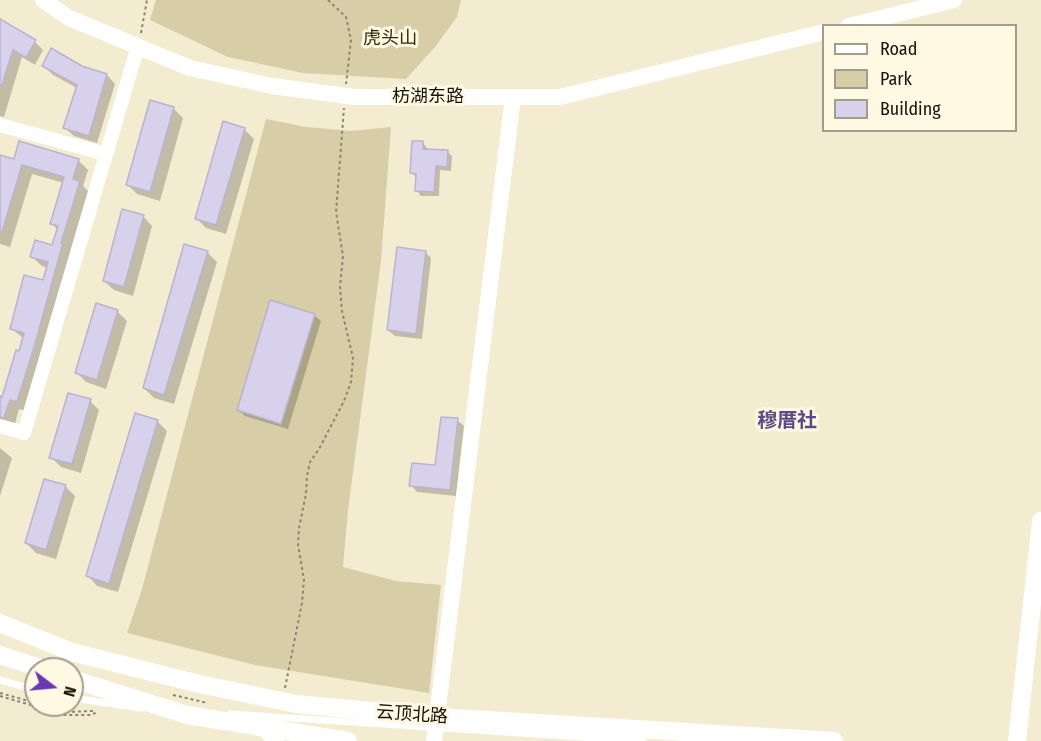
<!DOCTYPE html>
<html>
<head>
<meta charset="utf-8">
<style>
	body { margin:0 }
	#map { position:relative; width:1041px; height:741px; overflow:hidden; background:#f3ecd1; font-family:"Fira Sans Condensed",sans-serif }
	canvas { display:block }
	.legend { position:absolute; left:822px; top:24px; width:195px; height:108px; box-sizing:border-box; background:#fff9e4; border:2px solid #a19d8d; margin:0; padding:8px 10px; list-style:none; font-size:18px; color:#15130a }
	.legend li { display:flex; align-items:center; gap:12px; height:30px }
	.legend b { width:30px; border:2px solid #a19d8d }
	.north { position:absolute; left:24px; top:657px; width:60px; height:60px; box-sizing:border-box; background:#fff9e4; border:2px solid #a19d8d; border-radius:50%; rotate:106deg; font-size:16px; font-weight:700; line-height:24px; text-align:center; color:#15130a }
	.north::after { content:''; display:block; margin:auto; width:21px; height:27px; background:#673ab2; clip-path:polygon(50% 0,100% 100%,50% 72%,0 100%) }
</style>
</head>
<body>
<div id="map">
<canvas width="1041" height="741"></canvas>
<ul class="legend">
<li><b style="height:8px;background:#fff"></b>Road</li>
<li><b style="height:16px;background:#d7cda7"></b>Park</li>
<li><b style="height:16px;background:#d7d1eb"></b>Building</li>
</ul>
<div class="north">N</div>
</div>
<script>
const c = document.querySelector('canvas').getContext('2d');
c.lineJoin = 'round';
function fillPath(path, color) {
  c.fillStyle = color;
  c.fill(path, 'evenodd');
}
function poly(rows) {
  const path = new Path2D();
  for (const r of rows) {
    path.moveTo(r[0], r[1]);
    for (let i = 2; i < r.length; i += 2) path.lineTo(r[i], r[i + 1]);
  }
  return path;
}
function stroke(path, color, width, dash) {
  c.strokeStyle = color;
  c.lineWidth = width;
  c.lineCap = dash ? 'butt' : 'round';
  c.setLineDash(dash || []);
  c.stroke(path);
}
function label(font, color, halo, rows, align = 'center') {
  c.font = font + ' "Fira Sans Condensed","Noto Sans SC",sans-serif';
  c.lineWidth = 6;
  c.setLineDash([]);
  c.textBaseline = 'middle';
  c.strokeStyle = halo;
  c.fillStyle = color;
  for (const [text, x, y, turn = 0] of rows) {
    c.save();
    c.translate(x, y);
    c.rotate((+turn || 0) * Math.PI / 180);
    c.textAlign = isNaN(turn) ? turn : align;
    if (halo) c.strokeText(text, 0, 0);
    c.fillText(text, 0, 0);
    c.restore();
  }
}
fillPath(poly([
	[156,0,461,0,457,17,435,47,406,79,303,73,228,57,150,20],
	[266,119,306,127,351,131,391,127,381,261,348,510,343,567,396,581,441,585,429,693,255,665,127,633,142,589]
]), '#d7cda7');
fillPath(poly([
	[0,21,35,42,43,50,35,65,22,57,4,117,0,116],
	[44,66,82,68,107,75,115,84,97,143,74,136,65,128,77,88,53,75],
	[173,108,183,118,160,201,137,194,128,185],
	[244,129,254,139,226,234,206,228,197,219],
	[423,143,427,148,427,151,448,152,452,156,451,171,440,170,439,196,421,196,417,191,416,177,412,173],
	[0,159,78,160,88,170,83,186,89,192,26,411,19,409,14,427,0,425,0,398,3,399,24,339,11,328,44,282,48,268,42,266,32,257,53,247,58,230,52,224,64,183,32,174,10,247,0,244],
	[143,216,152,226,133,296,114,290,104,281],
	[207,252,217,262,174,404,154,398,144,388],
	[425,252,431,258,422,339,395,336,388,330],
	[117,311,127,321,106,389,86,382,77,373],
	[314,315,321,321,288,429,245,416,238,410],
	[90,401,99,410,81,473,61,467,51,457],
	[136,415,158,422,167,431,118,592,97,586,88,576],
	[457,420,464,426,456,496,417,492,411,485,437,467],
	[0,448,12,458,0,496],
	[65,486,75,496,56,559,36,553,26,543]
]), '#0003');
const building = poly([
	[0,19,36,40,26,58,13,50,2,85,0,85,0,19],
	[51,48,82,66,107,74,89,136,63,128,77,85,42,66,51,48],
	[150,100,174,107,150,192,126,185,150,100],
	[223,121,245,128,216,225,195,219,223,121],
	[19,141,79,159,73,179,80,181,61,243,63,243,35,344,17,402,10,400,4,418,0,417,0,396,2,397,16,350,19,351,24,333,10,329,24,275,43,280,48,262,30,257,35,240,52,245,58,226,50,224,64,177,22,165,2,232,0,232,0,155,14,159,19,141],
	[412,141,423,141,423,149,448,150,447,167,436,166,434,192,415,191,416,174,410,173,412,141],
	[122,209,144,215,124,287,103,281,122,209],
	[184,244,208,251,164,395,143,388,184,244],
	[397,247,426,251,416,334,387,330,397,247],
	[270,300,315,314,281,424,237,410,270,300],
	[96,303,118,310,97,380,75,373,96,303],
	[68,393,91,399,72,464,49,458,68,393],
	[135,413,158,420,109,584,86,576,135,413],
	[441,417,458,418,450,490,409,486,412,463,435,465,441,417],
	[44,479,66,485,46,550,25,543,44,479]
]);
fillPath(building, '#d7d1eb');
stroke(building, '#b9b4cd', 1.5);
stroke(poly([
	[328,0,346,17,351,40,346,84],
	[141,33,147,0],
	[285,688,302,603,304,580,298,544,299,528,306,494,307,476,310,462,319,449,344,401,351,382,353,358,342,311,340,287,343,256,336,212,344,108],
	[0,693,36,703],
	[173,695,208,703],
	[0,696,65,715,92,715,98,711],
	[43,705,66,712,93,711]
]), '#8b8674', 2, [3, 3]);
stroke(poly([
	[0,680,36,690],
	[72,698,141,708],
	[230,714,643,741]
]), '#fff', 7);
stroke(poly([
	[0,125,106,154],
	[0,426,24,433,138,46]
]), '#fff', 14);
stroke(poly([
	[43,0,69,18,190,68,272,86,354,97,560,97,824,32],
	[849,26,954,0],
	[263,727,276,741],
	[434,741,513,97]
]), '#fff', 16);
stroke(poly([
	[0,623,72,652,195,683,296,704,438,717,834,741],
	[0,655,43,669],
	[72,679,187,715,348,741],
	[1017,741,1041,521]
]), '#fff', 18);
label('18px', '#312905', '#fff9e4', [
	["虎头山",390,39]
]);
label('18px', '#15130a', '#fff9e4', [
	["枋湖东路",428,97],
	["云顶北路",412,715,4]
]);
label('bold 20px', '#5c4a88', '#fff9e4', [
	["穆厝社",787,421]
]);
</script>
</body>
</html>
